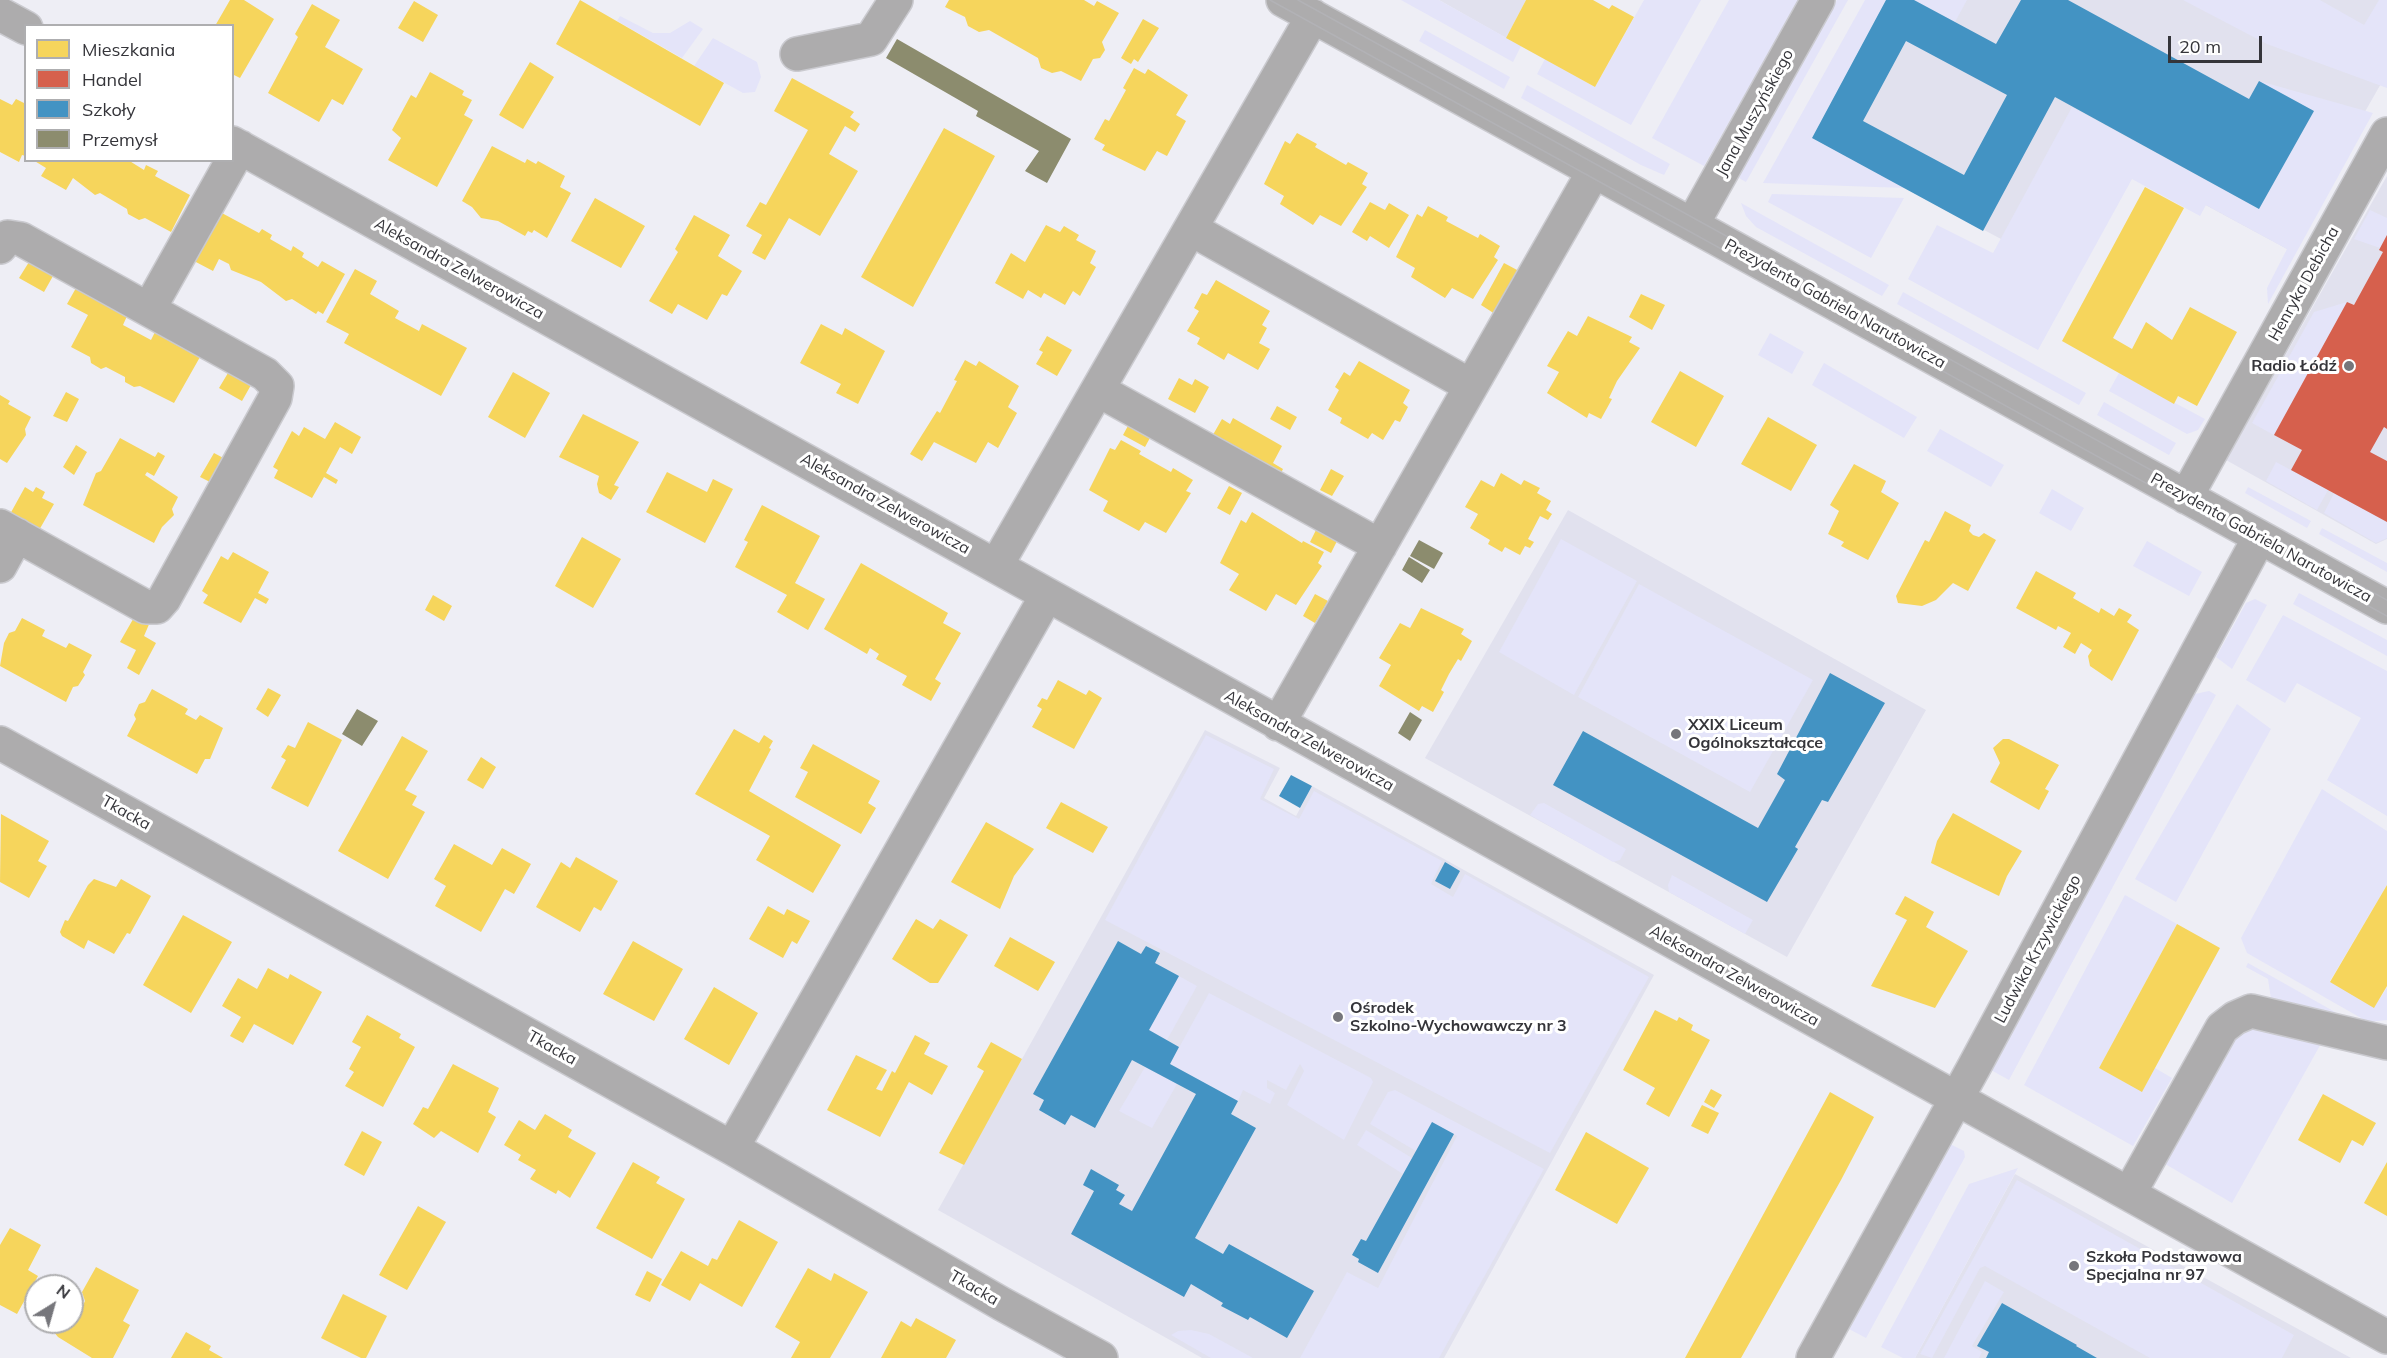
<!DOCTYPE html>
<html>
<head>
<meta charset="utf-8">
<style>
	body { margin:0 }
	#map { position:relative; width:2387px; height:1358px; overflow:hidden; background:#eeeef5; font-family:Mulish,sans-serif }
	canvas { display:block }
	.legend { position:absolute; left:24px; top:24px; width:210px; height:138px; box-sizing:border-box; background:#fff; border:2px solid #aeaeb0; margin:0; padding:8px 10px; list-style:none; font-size:18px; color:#35353a }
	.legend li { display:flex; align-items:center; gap:12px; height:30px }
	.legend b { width:30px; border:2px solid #aeaeb0 }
	.north { position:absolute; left:24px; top:1274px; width:60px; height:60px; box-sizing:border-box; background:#fff; border:2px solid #aeaeb0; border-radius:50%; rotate:37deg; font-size:16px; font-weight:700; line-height:24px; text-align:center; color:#35353a }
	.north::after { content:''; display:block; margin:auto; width:21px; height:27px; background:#76767b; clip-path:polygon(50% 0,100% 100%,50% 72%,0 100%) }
	.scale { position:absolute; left:2168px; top:36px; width:94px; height:27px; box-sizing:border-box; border:3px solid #35353a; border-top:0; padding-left:8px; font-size:18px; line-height:21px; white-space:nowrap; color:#35353a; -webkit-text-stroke:4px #fff; paint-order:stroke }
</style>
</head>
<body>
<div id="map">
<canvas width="2387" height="1358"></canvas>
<ul class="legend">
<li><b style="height:16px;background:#f6d55c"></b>Mieszkania</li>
<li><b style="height:16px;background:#d6604d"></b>Handel</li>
<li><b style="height:16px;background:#4393c3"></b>Szkoły</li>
<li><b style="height:16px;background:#8c8c6e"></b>Przemysł</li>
</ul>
<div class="north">N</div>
<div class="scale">20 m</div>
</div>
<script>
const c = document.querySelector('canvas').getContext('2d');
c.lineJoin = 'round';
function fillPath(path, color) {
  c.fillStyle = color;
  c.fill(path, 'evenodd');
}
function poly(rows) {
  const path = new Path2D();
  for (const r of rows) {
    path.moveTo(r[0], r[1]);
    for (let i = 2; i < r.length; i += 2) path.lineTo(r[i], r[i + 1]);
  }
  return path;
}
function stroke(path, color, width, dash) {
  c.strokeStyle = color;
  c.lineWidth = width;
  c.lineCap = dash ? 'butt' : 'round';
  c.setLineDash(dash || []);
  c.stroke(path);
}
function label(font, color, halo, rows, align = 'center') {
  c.font = font + ' Mulish,sans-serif';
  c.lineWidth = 6;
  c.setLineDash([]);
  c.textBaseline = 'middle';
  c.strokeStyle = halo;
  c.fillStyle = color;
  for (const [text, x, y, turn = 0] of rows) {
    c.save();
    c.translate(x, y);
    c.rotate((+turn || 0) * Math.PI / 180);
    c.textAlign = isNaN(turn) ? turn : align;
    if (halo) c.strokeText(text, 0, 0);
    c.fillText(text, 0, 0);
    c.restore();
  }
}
fillPath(poly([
	[1439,0,1526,0,1506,38],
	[1886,0,2387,0,2387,73,2287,249,2135,167,2074,278,1812,138],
	[2387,176,2387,539,2376,544,2226,460],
	[1568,510,1926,710,1787,957,1425,758],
	[1205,730,1280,768,1264,798,1296,816,1312,786,1654,975,1444,1358,1202,1358,938,1210],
	[2015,1174,2351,1358,1915,1358]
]), '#e1e1ee');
fillPath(poly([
	[1401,0,1439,0,1521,46,1513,62],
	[1644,0,1701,0,1631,125,1537,74,1545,59,1595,87],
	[1729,0,1799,0,1704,166,1652,138],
	[1837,0,1848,0,1746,182,1739,178,1742,171],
	[1865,0,1886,0,1812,138,1905,188,1763,183],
	[1914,0,1967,0,1955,22],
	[2183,0,2320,0,2364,25,2379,0,2387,0,2387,88,2267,44],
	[620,16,653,33,670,33,690,21,703,29,682,58,617,21],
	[1425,30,1510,77,1504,89,1419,41],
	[713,38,757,62,761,77,755,92,743,93,694,66],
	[2259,81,2373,113,2268,304,2267,288,2287,249,2206,205,2200,216,2132,179,2038,350,1908,279,1937,225,1993,253,2072,107,2259,209,2314,111],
	[1527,85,1670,164,1664,175,1641,165,1521,98],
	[1772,194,1904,198,1871,258,1768,202],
	[1741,203,1889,285,1882,296,1756,227,1746,216],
	[2370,210,2387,218,2387,235,2380,248,2354,239],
	[1903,292,2086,393,2079,405,1897,304],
	[2347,302,2274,435,2252,423,2314,312],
	[1770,333,1804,352,1792,374,1758,355],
	[1824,363,1917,417,1904,438,1812,385],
	[2119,373,2205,419,2198,430,2187,434,2109,391],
	[2104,402,2176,443,2169,455,2097,415],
	[1940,429,2004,465,1991,487,1927,451],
	[2276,462,2328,490,2317,510,2266,481],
	[2248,487,2311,521,2307,528,2245,493],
	[2052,489,2084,508,2071,531,2039,513],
	[2334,493,2387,522,2387,538,2376,543,2324,513],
	[2322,528,2387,563,2387,572,2319,534],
	[1561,539,1637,581,1574,695,1499,652],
	[2147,541,2202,572,2189,596,2133,566],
	[1639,584,1813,680,1750,792,1578,697],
	[2299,593,2387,640,2387,656,2293,604],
	[2255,599,2267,605,2232,669,2216,657,2246,603],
	[2283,615,2387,671,2387,816,2327,780,2361,718,2297,683,2285,703,2246,680],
	[2209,691,2216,695,2009,1080,1991,1070,2195,694],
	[2237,704,2271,729,2176,902,2135,879],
	[1206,735,1274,769,1260,799,1299,819,1314,791,1442,861,1431,884,1453,897,1465,874,1649,977,1550,1153,1105,920],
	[2322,789,2387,831,2387,885,2330,981,2374,1007,2387,988,2387,1020,2368,1022,2247,953,2241,938],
	[1544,803,1626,849,1620,860,1613,862,1530,815,1538,804],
	[1672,875,1753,920,1745,934,1669,892,1668,885],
	[2125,895,2177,924,2099,1068,2142,1091,2155,1068,2172,1078,2133,1146,2024,1085],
	[2248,963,2367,1030,2271,999,2268,979,2246,967],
	[1179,976,1197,986,1167,1040,1149,1030],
	[1209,993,1371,1078,1373,1082,1344,1140,1287,1105,1304,1071,1300,1064,1286,1090,1267,1080,1267,1088,1275,1093,1270,1104,1243,1090,1238,1101,1170,1064],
	[2250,1027,2323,1040,2232,1203,2160,1161,2229,1038],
	[1145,1067,1177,1084,1152,1128,1119,1111],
	[1395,1090,1544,1169,1439,1358,1300,1358,1347,1272,1378,1288,1457,1136,1432,1122,1416,1151,1370,1124,1388,1092],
	[1366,1130,1412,1158,1403,1174,1357,1145],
	[1950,1144,1964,1151,1965,1157,1866,1338,1849,1329],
	[2018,1168,1915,1358,1903,1358,1881,1347,1969,1184],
	[2017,1180,2294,1335,2282,1358,2150,1358,1985,1266,1980,1268,1932,1358,1920,1354],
	[1985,1281,2004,1292,1972,1346,1982,1352,1979,1358,1944,1358],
	[1191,1330,1209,1334,1253,1358,1211,1358,1171,1335,1178,1331]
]), '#e4e4f9');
fillPath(poly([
	[230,0,244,0,274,19,240,78,232,74,232,26,215,26],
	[580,0,724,83,700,126,556,44],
	[949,0,1084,0,1094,6,1097,1,1119,13,1102,42,1105,50,1100,58,1093,59,1081,81,1061,71,1052,73,1041,68,1038,58,989,30,979,32,968,26,965,17,945,7],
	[1526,0,1593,0,1609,9,1612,5,1634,17,1595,87,1506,38],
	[414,1,438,15,423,42,398,28],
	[312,4,340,20,325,47,363,69,343,105,332,99,319,122,268,93,298,37,295,34],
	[1143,19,1159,28,1138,62,1134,59,1131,64,1121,58],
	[530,62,554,77,523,129,499,115],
	[1134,68,1145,74,1148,69,1188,95,1176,115,1186,121,1167,156,1157,151,1145,171,1102,150,1105,145,1094,139,1105,119,1109,121,1126,90,1123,88],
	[430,72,464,91,462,95,472,100,464,115,473,120,437,187,388,160,401,138,392,130,411,95,416,98],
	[792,78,854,112,850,117,860,124,855,132,845,126,829,154,858,171,820,236,789,218,765,260,752,253,762,235,746,226,760,202,766,205,808,130,774,111],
	[0,99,12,105,16,99,26,104,26,156,22,155,19,162,0,152],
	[944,128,995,156,913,307,861,277],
	[1297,133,1317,144,1315,147,1346,165,1348,162,1368,173,1362,184,1367,187,1341,226,1320,215,1313,225,1280,204,1284,196,1264,184,1285,141,1290,144],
	[492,146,525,163,527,159,536,164,538,161,565,176,560,187,571,193,547,238,534,230,532,233,528,231,525,236,498,221,481,218,472,207,462,201],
	[33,160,128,160,144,170,146,165,158,171,155,176,190,195,171,232,145,218,139,220,128,214,127,209,100,193,95,195,73,178,66,190,41,176,46,168],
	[2145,187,2184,208,2113,338,2132,349,2146,322,2172,340,2190,307,2237,332,2197,406,2178,396,2174,404,2062,341],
	[595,198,645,226,621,268,571,241],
	[1370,202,1385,210,1389,203,1409,215,1389,248,1370,236,1367,241,1352,232],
	[1428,206,1448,217,1446,221,1478,238,1480,234,1500,246,1494,257,1498,260,1473,299,1452,288,1445,298,1411,277,1415,268,1396,257,1417,214,1422,217],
	[220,212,259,233,262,229,272,235,270,239,291,251,293,246,304,253,302,257,318,267,322,261,345,274,323,314,318,311,316,314,292,299,286,301,261,282,231,270,229,264,219,259,213,271,194,261],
	[694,215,730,235,718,256,742,271,727,296,722,294,707,320,678,304,672,314,649,301,678,252,675,249],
	[1046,225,1060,232,1064,226,1079,235,1076,240,1096,251,1090,263,1096,267,1080,296,1073,291,1065,305,1044,293,1041,298,1028,290,1023,299,995,283,1011,253,1025,262],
	[29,262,53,276,44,292,19,278],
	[1504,263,1519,271,1495,314,1481,305],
	[355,269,377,281,370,294,399,311,395,318,419,331,422,324,467,348,441,396,344,343,349,334,326,322],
	[1216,280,1270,311,1262,325,1267,328,1259,343,1270,349,1258,370,1228,353,1224,360,1197,344,1200,338,1187,331,1199,311,1194,308,1202,293,1207,295],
	[76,288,127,316,123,325,151,340,155,332,200,357,174,403,140,386,134,387,125,382,125,377,106,367,101,369,91,363,90,357,71,347,88,315,67,304],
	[1641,294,1665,305,1652,330,1629,317],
	[1588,316,1632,337,1629,342,1640,348,1617,381,1609,398,1612,399,1601,419,1589,413,1587,418,1547,393,1559,372,1547,366,1568,331,1577,336],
	[821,324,842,335,845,328,885,351,858,404,836,393,841,384,800,363],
	[1047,336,1072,350,1057,376,1036,364,1043,352,1039,350],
	[965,360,976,366,979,361,1019,386,1008,407,1017,413,998,448,988,442,976,463,934,442,922,461,910,454,937,411,940,413,957,381,954,380],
	[1359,361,1410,390,1403,403,1408,407,1400,422,1395,420,1383,440,1372,433,1368,439,1340,423,1342,418,1328,410,1339,390,1335,387,1344,372,1350,376],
	[1680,371,1724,396,1696,447,1651,422],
	[513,372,550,393,525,438,488,417],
	[228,373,251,385,242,401,219,388],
	[1179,378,1192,385,1195,379,1209,387,1195,413,1168,399],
	[66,392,79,399,67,422,53,416],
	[0,395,10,401,8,404,31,417,25,429,26,435,7,463,0,459],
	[1277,406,1297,417,1290,430,1270,419],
	[583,414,639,442,614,485,619,487,611,500,599,493,597,484,599,476,559,457],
	[1768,417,1817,445,1791,491,1741,464],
	[1233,418,1282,446,1273,463,1283,469,1278,479,1210,440,1222,419,1230,424],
	[335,422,361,437,352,454,340,447,326,473,338,480,336,484,324,477,312,498,274,478,278,470,273,467,292,431,299,436,304,427,325,439],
	[1129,424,1151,436,1145,447,1123,435],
	[120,438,155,457,158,452,165,456,154,476,147,472,145,475,178,497,172,509,174,515,162,527,154,543,83,505,96,473,101,471],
	[1121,440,1141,451,1139,454,1171,472,1173,468,1193,480,1186,491,1191,493,1166,533,1145,522,1139,531,1103,511,1108,501,1089,490,1110,448,1115,450],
	[76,445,87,452,74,475,63,467],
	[214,453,229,461,216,485,200,477],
	[1854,464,1886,481,1881,492,1899,503,1868,560,1841,546,1844,542,1828,534,1839,511,1830,505],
	[1331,469,1344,476,1332,496,1320,490],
	[667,472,707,492,713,479,733,489,705,543,646,512],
	[1501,473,1521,485,1524,480,1540,488,1537,493,1551,501,1546,510,1552,514,1548,520,1540,516,1528,539,1534,542,1530,548,1525,546,1520,555,1505,547,1502,552,1488,544,1490,540,1470,528,1478,514,1465,507,1481,480,1494,487],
	[1229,486,1242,493,1230,515,1217,508],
	[25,487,33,492,36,487,45,492,42,498,54,504,38,532,9,516],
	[762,505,820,536,795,583,825,599,808,630,777,612,787,595,735,567,748,542,744,540],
	[1945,511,1971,525,1969,531,1973,535,1979,537,1984,533,1996,540,1968,591,1953,583,1936,600,1922,606,1898,603,1896,596,1925,540,1929,542],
	[1252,512,1302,543,1303,541,1324,552,1318,563,1322,566,1296,605,1276,594,1266,611,1229,590,1239,574,1220,563,1241,520,1246,523],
	[1316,530,1337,541,1331,553,1310,542],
	[582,537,621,559,593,608,555,586],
	[233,552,269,572,258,593,269,599,266,604,255,598,241,623,203,603,208,595,202,591,221,556,228,560],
	[861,563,948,613,943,623,961,633,935,679,941,683,931,701,902,685,907,676,876,659,879,654,870,648,867,654,824,629],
	[2036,571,2076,593,2073,598,2099,613,2101,608,2114,616,2119,608,2132,615,2127,622,2139,630,2112,681,2090,666,2088,656,2092,650,2081,643,2075,654,2063,647,2071,633,2058,626,2056,630,2016,608],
	[1315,594,1328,601,1315,623,1303,616],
	[433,595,452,606,444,621,425,610],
	[1421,608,1464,629,1461,634,1472,641,1461,661,1458,659,1449,674,1441,690,1444,692,1433,712,1422,706,1419,711,1379,686,1391,665,1379,658,1400,623,1410,628],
	[136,614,150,622,144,636,156,643,139,675,127,668,136,650,120,642],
	[22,618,45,630,42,636,66,648,69,643,92,655,83,672,85,675,78,686,73,687,66,702,0,666,4,643,9,633,15,631],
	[1058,680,1086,695,1089,690,1102,698,1074,749,1032,727,1042,709,1037,706,1042,698,1047,700],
	[268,688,281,695,268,717,256,709],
	[152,689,188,709,185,714,196,720,200,715,223,728,210,759,205,759,197,774,127,736,136,719,134,715,139,704,145,702],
	[308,722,342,740,308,807,271,788,286,760,281,757,288,745,295,748],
	[734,729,759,743,764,735,773,741,769,748,771,749,749,791,841,845,813,893,756,860,770,836,695,794],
	[402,736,428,751,405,790,417,796,412,805,425,812,388,879,338,851],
	[2003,739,2009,739,2059,765,2045,789,2049,791,2039,810,1990,782,2000,763,1993,748],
	[813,744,880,781,868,803,876,808,861,834,795,797,808,772,800,768],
	[481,757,496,767,483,789,467,780],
	[1061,802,1108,827,1093,853,1046,828],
	[1953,813,2022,851,2007,876,1999,896,1931,863,1937,841],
	[1,814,49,841,38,861,47,866,29,898,0,882],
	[986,822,1034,849,1014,876,1000,909,951,882],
	[454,844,492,865,502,848,531,864,514,894,505,889,481,932,435,906,446,886,434,879],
	[576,857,618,881,601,911,594,907,580,932,536,907,561,862,570,868],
	[94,879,116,887,121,879,151,896,130,934,127,933,114,954,88,940,84,949,62,936,60,932,65,920,68,921,88,885],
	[2387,885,2387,986,2374,1008,2330,982],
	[1905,896,1934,912,1926,927,1968,951,1935,1008,1871,986,1907,920,1895,914],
	[768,906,784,915,787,909,810,921,797,944,792,941,783,958,749,939],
	[183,915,232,942,191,1013,143,985],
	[916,919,933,929,940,919,968,935,938,983,930,983,892,959],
	[2177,924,2220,948,2142,1092,2099,1068],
	[1010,937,1055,962,1038,991,994,966],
	[633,941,683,969,654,1021,603,994],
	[268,968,288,979,290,974,322,992,293,1045,254,1024,243,1043,230,1036,241,1017,222,1006,238,978,257,989],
	[714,987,758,1013,729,1065,684,1039],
	[1655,1010,1677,1021,1679,1017,1693,1025,1691,1030,1710,1040,1669,1117,1646,1104,1655,1088,1623,1070],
	[367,1015,401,1034,399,1038,415,1047,383,1107,345,1086,354,1072,349,1069,361,1047,352,1042],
	[915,1035,930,1043,924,1054,948,1066,932,1095,909,1082,880,1137,827,1110,856,1055,887,1070,876,1089,882,1091,892,1071,895,1073],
	[991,1042,1022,1059,964,1165,939,1153,984,1071,977,1067],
	[453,1064,499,1088,488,1112,496,1117,478,1153,441,1131,434,1138,413,1124,423,1107,428,1109],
	[1711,1089,1722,1095,1714,1108,1704,1102],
	[1830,1092,1874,1117,1841,1180,1741,1358,1685,1358],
	[2323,1094,2376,1123,2363,1146,2352,1140,2340,1163,2298,1140],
	[1702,1105,1719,1113,1708,1134,1691,1126],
	[545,1114,572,1130,568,1137,596,1153,570,1198,558,1190,556,1194,530,1179,536,1170,518,1160,521,1155,504,1145,519,1120,535,1130],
	[362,1131,382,1142,364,1176,344,1165],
	[1586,1132,1649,1168,1617,1224,1555,1190],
	[633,1162,660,1177,656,1183,685,1199,652,1259,596,1228],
	[2387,1162,2387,1216,2364,1203],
	[418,1206,446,1222,407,1290,379,1275],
	[739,1220,778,1242,742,1307,700,1283,690,1301,661,1285,681,1251,708,1266,712,1258,717,1260],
	[10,1228,41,1245,28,1270,38,1276,17,1314,0,1305,0,1245],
	[96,1267,139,1290,123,1321,130,1325,113,1358,92,1358,58,1337,53,1331,56,1322,72,1322,72,1317,76,1319,85,1301,82,1292],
	[808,1268,831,1281,834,1273,868,1292,830,1358,791,1358,800,1342,775,1327],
	[647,1271,662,1279,650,1302,635,1295],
	[343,1294,387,1316,366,1358,361,1358,321,1338],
	[916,1318,956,1340,946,1358,881,1358,901,1321,911,1327],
	[186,1332,211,1346,209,1350,223,1358,171,1358]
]), '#f6d55c');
fillPath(poly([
	[2387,235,2387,429,2384,427,2370,452,2387,461,2387,522,2291,470,2302,450,2274,435,2347,302,2354,305,2383,252,2379,250]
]), '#d6604d');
fillPath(poly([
	[1886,0,1914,0,1996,44,2021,0,2068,0,2249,99,2259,81,2314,111,2259,209,2055,97,1983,231,1812,138],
	[1906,41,2007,95,1964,175,1863,121],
	[1830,673,1885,703,1828,802,1822,800,1795,847,1798,849,1767,902,1553,785,1583,731,1758,828,1785,780,1777,774],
	[1291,775,1312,786,1300,808,1279,796],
	[1445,862,1460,871,1450,889,1435,881],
	[1118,941,1141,954,1146,946,1160,953,1155,963,1179,976,1149,1030,1179,1047,1170,1064,1238,1101,1231,1114,1256,1128,1195,1238,1223,1254,1229,1244,1314,1291,1287,1338,1250,1317,1248,1320,1221,1306,1223,1303,1191,1284,1184,1297,1071,1234,1094,1191,1083,1185,1091,1169,1119,1185,1116,1190,1125,1195,1119,1204,1132,1211,1196,1094,1132,1060,1095,1128,1071,1115,1065,1125,1039,1110,1044,1100,1033,1094],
	[1432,1122,1454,1134,1378,1273,1358,1262,1359,1259,1352,1255,1361,1239,1366,1241],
	[2002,1303,2077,1345,2076,1346,2097,1358,1986,1358,1989,1352,1977,1346]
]), '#4393c3');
fillPath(poly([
	[897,39,1071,139,1047,183,1025,171,1039,151,976,116,978,111,886,58],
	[1419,540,1443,553,1434,569,1410,556],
	[1409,557,1430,570,1422,583,1402,570],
	[357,709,378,721,362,746,342,734],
	[1410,712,1422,720,1410,741,1398,733]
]), '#8c8c6e');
const minor = poly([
	[1283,0,2387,607],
	[0,14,26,28],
	[797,54,871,39,896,0],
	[232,143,2387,1337],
	[1692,225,1818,0],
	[1191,229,1471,386],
	[0,247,8,237,21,239,265,374,277,386,275,398,164,599,157,607,146,607,0,526],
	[149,309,240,147],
	[1098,390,1380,546],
	[2186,497,2387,134],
	[0,566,17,535],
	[996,566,1313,16],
	[1278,724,1594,171],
	[0,743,732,1148,1002,1304,1101,1358],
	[732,1148,1047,595],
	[2129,1194,2222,1028,2235,1018,2251,1011,2387,1043],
	[1813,1358,1974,1067,2259,538]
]);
stroke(minor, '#cacacf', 36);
stroke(minor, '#adacad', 33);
stroke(poly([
	[1270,0,2387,616],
	[1298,0,2387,600]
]), '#b2b2b6', 1.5);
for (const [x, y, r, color] of [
	[2349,366,6,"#76767b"],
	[1676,734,6,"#76767b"],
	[1338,1017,6,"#76767b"],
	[2074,1266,6,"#76767b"]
]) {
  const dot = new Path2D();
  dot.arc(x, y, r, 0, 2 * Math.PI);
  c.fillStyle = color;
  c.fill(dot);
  stroke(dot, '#fff', 2);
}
label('16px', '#35353a', '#fff', [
	["Jana Muszyńskiego",1755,113,-61],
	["Aleksandra Zelwerowicza",459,269,29],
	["Henryka Debicha",2304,284,-61],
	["Prezydenta Gabriela Narutowicza",1835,304,29],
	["Aleksandra Zelwerowicza",885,504,29],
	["Prezydenta Gabriela Narutowicza",2261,538,29],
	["Aleksandra Zelwerowicza",1309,741,29],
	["Tkacka",126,813,29],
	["Ludwika Krzywickiego",2038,949,-62],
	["Aleksandra Zelwerowicza",1734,976,29],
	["Tkacka",552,1048,29],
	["Tkacka",974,1288,30]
]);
label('bold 16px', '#35353a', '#fff', [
	["Radio Łódź",2337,366,"right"],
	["XXIX Liceum",1688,725],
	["Ogólnokształcące",1688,743],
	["Ośrodek",1350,1008],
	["Szkolno-Wychowawczy nr 3",1350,1026],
	["Szkoła Podstawowa",2086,1257],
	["Specjalna nr 97",2086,1275]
], 'left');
</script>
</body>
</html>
